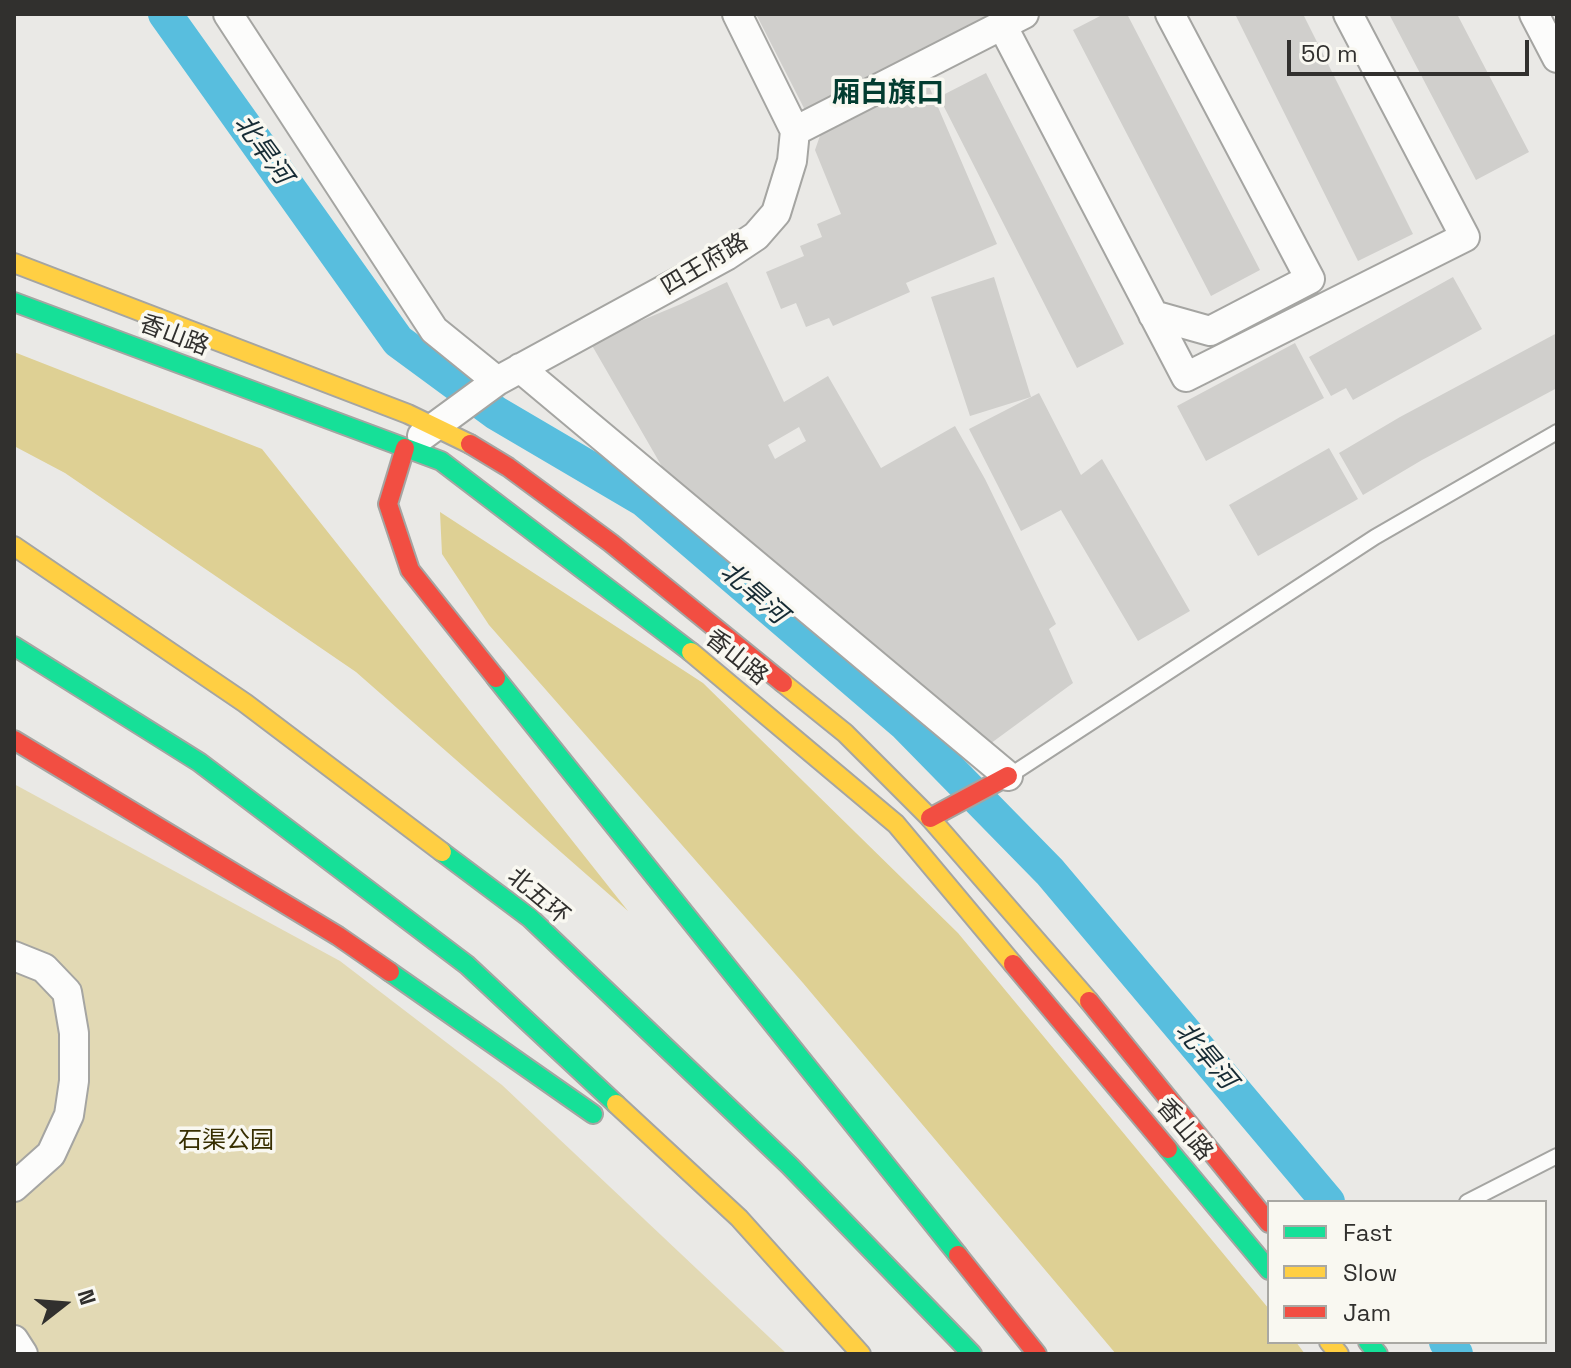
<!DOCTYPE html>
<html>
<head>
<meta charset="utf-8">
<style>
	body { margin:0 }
	#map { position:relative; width:1571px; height:1368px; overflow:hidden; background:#eae9e6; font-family:"Space Grotesk",sans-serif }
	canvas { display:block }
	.frame { position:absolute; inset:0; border:16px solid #31302e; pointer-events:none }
	.legend { position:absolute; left:1267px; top:1200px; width:280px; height:144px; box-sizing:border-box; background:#f9f8f1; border:2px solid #a9a8a3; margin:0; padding:10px 14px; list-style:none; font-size:24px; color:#31302e }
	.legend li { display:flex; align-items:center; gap:16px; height:40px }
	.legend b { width:40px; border:2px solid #a9a8a3 }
	.north { position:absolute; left:24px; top:1264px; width:80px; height:80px; -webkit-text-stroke:6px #f9f8f1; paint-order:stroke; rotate:73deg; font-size:22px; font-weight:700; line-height:32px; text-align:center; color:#31302e }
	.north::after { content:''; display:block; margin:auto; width:28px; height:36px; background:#31302e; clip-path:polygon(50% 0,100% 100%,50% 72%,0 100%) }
	.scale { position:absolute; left:1287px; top:40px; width:242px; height:36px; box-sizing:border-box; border:4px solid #31302e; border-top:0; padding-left:10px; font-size:24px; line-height:28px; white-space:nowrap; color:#31302e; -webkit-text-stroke:6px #f9f8f1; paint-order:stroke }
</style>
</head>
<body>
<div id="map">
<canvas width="1571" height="1368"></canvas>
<div class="frame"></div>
<ul class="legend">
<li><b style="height:10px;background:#16e098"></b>Fast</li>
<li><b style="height:10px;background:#ffcf43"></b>Slow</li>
<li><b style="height:10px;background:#f24e42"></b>Jam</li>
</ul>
<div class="north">N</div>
<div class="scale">50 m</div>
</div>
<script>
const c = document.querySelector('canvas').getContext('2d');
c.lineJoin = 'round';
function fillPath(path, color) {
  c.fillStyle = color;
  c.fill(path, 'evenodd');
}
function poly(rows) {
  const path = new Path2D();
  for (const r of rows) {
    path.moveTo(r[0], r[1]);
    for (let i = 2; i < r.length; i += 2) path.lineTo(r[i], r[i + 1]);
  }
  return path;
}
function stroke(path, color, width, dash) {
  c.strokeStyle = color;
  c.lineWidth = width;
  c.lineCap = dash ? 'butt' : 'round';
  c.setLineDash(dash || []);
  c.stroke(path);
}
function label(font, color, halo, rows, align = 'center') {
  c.font = font + ' "Space Grotesk","Noto Sans SC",sans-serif';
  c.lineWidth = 7;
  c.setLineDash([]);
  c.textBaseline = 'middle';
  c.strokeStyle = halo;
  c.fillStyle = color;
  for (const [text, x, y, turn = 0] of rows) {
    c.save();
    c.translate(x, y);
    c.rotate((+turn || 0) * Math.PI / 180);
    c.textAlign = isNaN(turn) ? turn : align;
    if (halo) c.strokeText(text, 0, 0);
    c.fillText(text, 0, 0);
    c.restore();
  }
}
fillPath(poly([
	[14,784,340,961,502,1085,787,1354,14,1354]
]), '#e2d9b4');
fillPath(poly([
	[14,352,262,449,628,911,356,672,65,473,14,446],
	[440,512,703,683,958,933,1269,1309,1269,1342,1296,1342,1305,1354,1116,1354,803,983,489,625,442,554]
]), '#ded094');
stroke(poly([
	[165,14,398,341,496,413,644,500,905,724,1050,872,1328,1202],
	[1446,1342,1456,1354]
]), '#58bede', 34);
fillPath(poly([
	[756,14,1004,14,808,116],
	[1104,14,1127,14,1260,270,1211,296,1073,30],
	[1235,14,1303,14,1413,234,1358,261],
	[1389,14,1457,14,1529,152,1476,180],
	[986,73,1124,344,1077,368,939,97],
	[928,84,997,244,906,283,910,292,833,326,829,318,806,327,796,303,781,309,766,272,804,256,800,246,822,237,817,224,841,214,815,150,822,130],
	[994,277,1031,397,970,416,931,297],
	[1453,277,1482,329,1353,400,1346,388,1331,396,1309,357],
	[727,282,784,402,828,376,881,468,955,426,985,479,1056,624,1049,629,1073,683,979,752,672,484,590,342,681,304],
	[799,427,806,441,775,459,768,445],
	[1557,333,1557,388,1422,460,1363,495,1339,453,1400,417],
	[1295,343,1324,398,1206,461,1177,406],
	[1039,393,1081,475,1102,459,1190,611,1138,641,1061,510,1021,531,969,429],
	[1329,448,1358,499,1258,556,1229,505]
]), '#d0cfcc');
const lane = poly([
	[1009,776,1375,537,1557,432],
	[1467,1202,1557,1156]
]);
const street = poly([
	[228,14,434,330,497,381],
	[1534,14,1557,58],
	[1002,25,1186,377,1465,237,1348,14],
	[795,131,1024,14],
	[1153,315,1210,331,1310,279,1170,14],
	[520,368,1008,776],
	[422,436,497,381,726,256,756,236,776,213,792,161,795,131,737,14],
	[14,956,44,968,67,992,74,1033,74,1081,69,1115,51,1154,14,1187],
	[14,1340,23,1354]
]);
const fast = poly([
	[14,302,441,461,691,652],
	[14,646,199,762,467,965,616,1104],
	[496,678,958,1255],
	[442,852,530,918,790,1166,972,1354],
	[390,972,593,1114],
	[1168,1149,1269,1270],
	[1368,1342,1378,1354]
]);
const slow = poly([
	[14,263,408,414,470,444],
	[14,546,245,703,442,852],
	[691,652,896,824,1013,964],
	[783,683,845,733,930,818,1089,1001],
	[616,1104,739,1218,861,1354],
	[1329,1342,1339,1354]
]);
const jam = poly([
	[470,444,508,467,611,543,783,683],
	[405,448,388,504,410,570,496,678],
	[14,740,338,936,390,972],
	[930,818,1008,776],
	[1013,964,1168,1149],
	[1089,1001,1269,1223],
	[958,1255,1037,1354]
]);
stroke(lane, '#a5a5a2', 18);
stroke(street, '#a5a5a2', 32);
stroke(fast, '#a5a5a2', 22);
stroke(slow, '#a5a5a2', 22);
stroke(jam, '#a5a5a2', 22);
stroke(lane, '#fcfcfb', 14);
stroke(street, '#fcfcfb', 28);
stroke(fast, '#16e098', 18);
stroke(slow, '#ffcf43', 18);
stroke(jam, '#f24e42', 18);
label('24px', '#31302e', '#f9f8f1', [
	["四王府路",705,265,-31],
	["香山路",174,336,21],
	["香山路",736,658,39],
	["北五环",538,897,40],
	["香山路",1184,1130,50]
]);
label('24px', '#372e00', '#f9f8f1', [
	["石渠公园",226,1141]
]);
label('italic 26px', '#172c35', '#f9f8f1', [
	["北旱河",262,150,54],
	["北旱河",753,594,41],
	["北旱河",1205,1056,50]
]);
label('bold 28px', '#023c30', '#f9f8f1', [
	["厢白旗口",888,94]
]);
</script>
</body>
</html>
